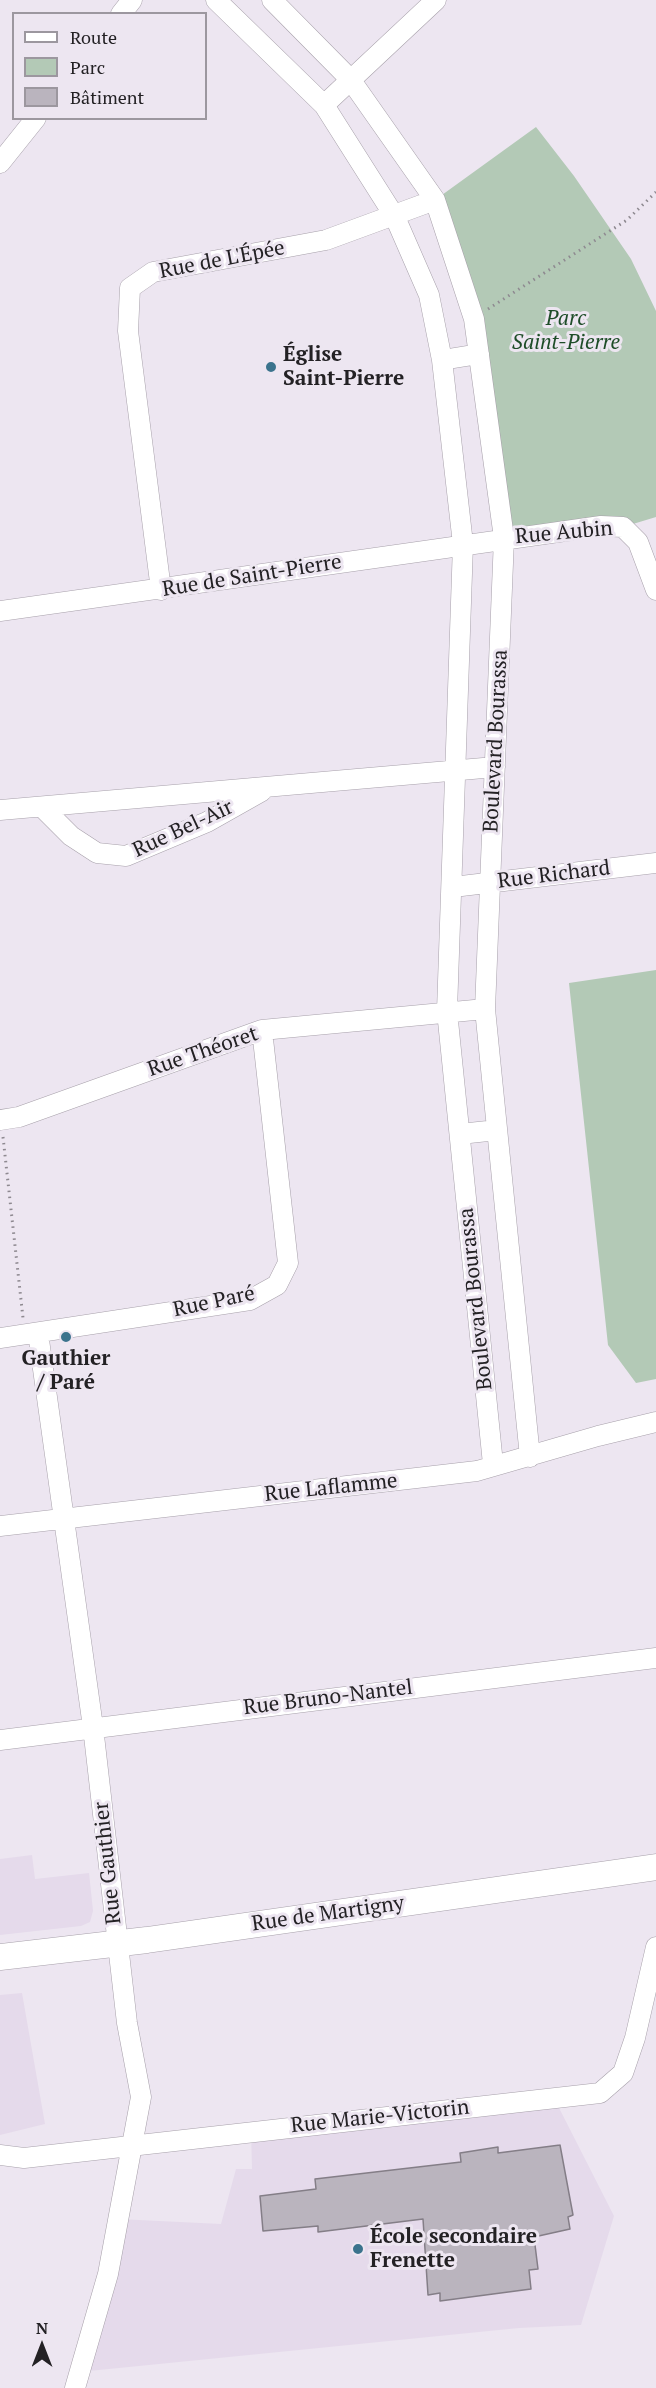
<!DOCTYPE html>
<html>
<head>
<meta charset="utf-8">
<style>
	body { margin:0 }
	#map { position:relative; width:656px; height:2388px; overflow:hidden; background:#ede6f1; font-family:"PT Serif",serif }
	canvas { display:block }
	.legend { position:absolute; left:12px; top:12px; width:195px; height:108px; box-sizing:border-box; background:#ede6f1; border:2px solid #9c979f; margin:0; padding:8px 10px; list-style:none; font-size:18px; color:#232124 }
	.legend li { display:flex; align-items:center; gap:12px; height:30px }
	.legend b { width:30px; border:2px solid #9c979f }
	.north { position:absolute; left:12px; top:2316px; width:60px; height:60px; -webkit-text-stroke:4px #ede6f1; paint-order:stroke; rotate:0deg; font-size:16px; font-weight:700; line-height:24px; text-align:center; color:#232124 }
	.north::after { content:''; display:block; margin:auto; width:21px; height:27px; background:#232124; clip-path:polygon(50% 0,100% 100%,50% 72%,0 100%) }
</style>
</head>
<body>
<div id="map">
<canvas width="656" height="2388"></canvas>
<ul class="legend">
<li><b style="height:8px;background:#fff"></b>Route</li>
<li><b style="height:16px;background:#b3c9b6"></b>Parc</li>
<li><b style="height:16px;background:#bab4be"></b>Bâtiment</li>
</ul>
<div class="north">N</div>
</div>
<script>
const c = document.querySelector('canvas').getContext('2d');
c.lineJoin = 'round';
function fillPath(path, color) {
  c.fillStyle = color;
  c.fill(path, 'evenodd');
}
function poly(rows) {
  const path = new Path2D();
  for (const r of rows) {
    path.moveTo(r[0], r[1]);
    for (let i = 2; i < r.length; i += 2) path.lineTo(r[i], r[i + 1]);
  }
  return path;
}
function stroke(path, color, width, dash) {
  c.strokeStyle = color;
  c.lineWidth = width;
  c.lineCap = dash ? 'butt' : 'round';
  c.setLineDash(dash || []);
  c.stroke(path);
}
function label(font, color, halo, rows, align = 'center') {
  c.font = font + ' "PT Serif",serif';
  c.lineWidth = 6;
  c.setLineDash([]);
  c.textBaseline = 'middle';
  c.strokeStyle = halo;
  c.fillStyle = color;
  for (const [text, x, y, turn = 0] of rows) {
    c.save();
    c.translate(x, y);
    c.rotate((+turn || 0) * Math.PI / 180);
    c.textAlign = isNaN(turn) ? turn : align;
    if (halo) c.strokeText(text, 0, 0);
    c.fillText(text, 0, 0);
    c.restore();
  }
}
fillPath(poly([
	[32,1855,35,1879,89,1873,93,1911,90,1922,81,1926,0,1935,0,1859],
	[22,1993,45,2124,0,2135,0,1995],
	[554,2098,614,2216,581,2325,519,2328,79,2372,118,2219,221,2224,236,2169,252,2169,251,2131]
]), '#e5daeb');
fillPath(poly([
	[536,127,574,176,631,259,656,311,656,517,623,527,504,538,479,354,435,200],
	[656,970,656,1379,636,1383,608,1345,569,983]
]), '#b3c9b6');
const building = poly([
	[560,2145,573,2215,568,2217,570,2229,534,2237,538,2269,529,2270,531,2289,440,2301,440,2293,428,2295,423,2219,318,2232,318,2226,263,2231,260,2196,316,2189,315,2179,461,2162,460,2153,498,2147,498,2153,560,2145]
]);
fillPath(building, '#bab4be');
stroke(building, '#847e87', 1.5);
const minor = poly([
	[216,0,324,105,395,217,429,295,442,360,463,544,447,1011,493,1464],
	[272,0,350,79,435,200,474,319,504,538,485,1009,530,1457],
	[121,14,132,0],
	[324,105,436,0],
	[0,163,36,118],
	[442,360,479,354],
	[161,590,128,331,130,288,153,272,326,240,435,200],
	[0,611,601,526,623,527,638,542,656,590],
	[42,807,71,836,97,853,126,856,207,822,262,791],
	[0,810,495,767],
	[453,887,656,863],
	[0,1120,19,1117,262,1030,485,1009],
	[460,1134,497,1130],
	[38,1333,93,1727,127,2023,141,2097,108,2274,75,2388],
	[0,1338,250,1300,277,1285,288,1263,262,1030],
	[0,1526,477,1471,598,1436,656,1422],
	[0,1740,656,1658],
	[0,2155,24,2158,600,2093,623,2073,635,2038,656,1947]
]);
const major = poly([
	[0,1957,147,1940,656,1867]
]);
stroke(minor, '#a7a0aa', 21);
stroke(major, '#a7a0aa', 27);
stroke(poly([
	[488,309,627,220,656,192],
	[3,1137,23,1318]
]), '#8e8990', 3, [1.5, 4.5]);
stroke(minor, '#fff', 20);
stroke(major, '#fff', 26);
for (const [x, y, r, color] of [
	[271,367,6,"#3b738d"],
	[66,1337,6,"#3b738d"],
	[358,2249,6,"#3b738d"]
]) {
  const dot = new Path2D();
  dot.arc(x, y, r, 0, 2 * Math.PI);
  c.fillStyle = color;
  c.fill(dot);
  stroke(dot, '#ede6f1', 2);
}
label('21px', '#232124', '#ede6f1', [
	["Rue de L'Épée",222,260,-11],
	["Rue Aubin",564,533,-5],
	["Rue de Saint-Pierre",252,576,-9],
	["Boulevard Bourassa",496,741,-87],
	["Rue Bel-Air",183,829,-25],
	["Rue Richard",554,875,-7],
	["Rue Théoret",203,1052,-19],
	["Boulevard Bourassa",476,1299,-96],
	["Rue Paré",214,1302,-12],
	["Rue Laflamme",331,1488,-6],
	["Rue Bruno-Nantel",328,1698,-7],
	["Rue Gauthier",108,1863,-96],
	["Rue de Martigny",328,1914,-8],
	["Rue Marie-Victorin",380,2117,-6]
]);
label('italic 21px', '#1e4d28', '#ede6f1', [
	["Parc",566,319],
	["Saint-Pierre",566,343]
]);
label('bold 21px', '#232124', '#ede6f1', [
	["Église",283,355],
	["Saint-Pierre",283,379],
	["Gauthier",66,1359,"center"],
	["/ Paré",66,1383,"center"],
	["École secondaire",370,2237],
	["Frenette",370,2261]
], 'left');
</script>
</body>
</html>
